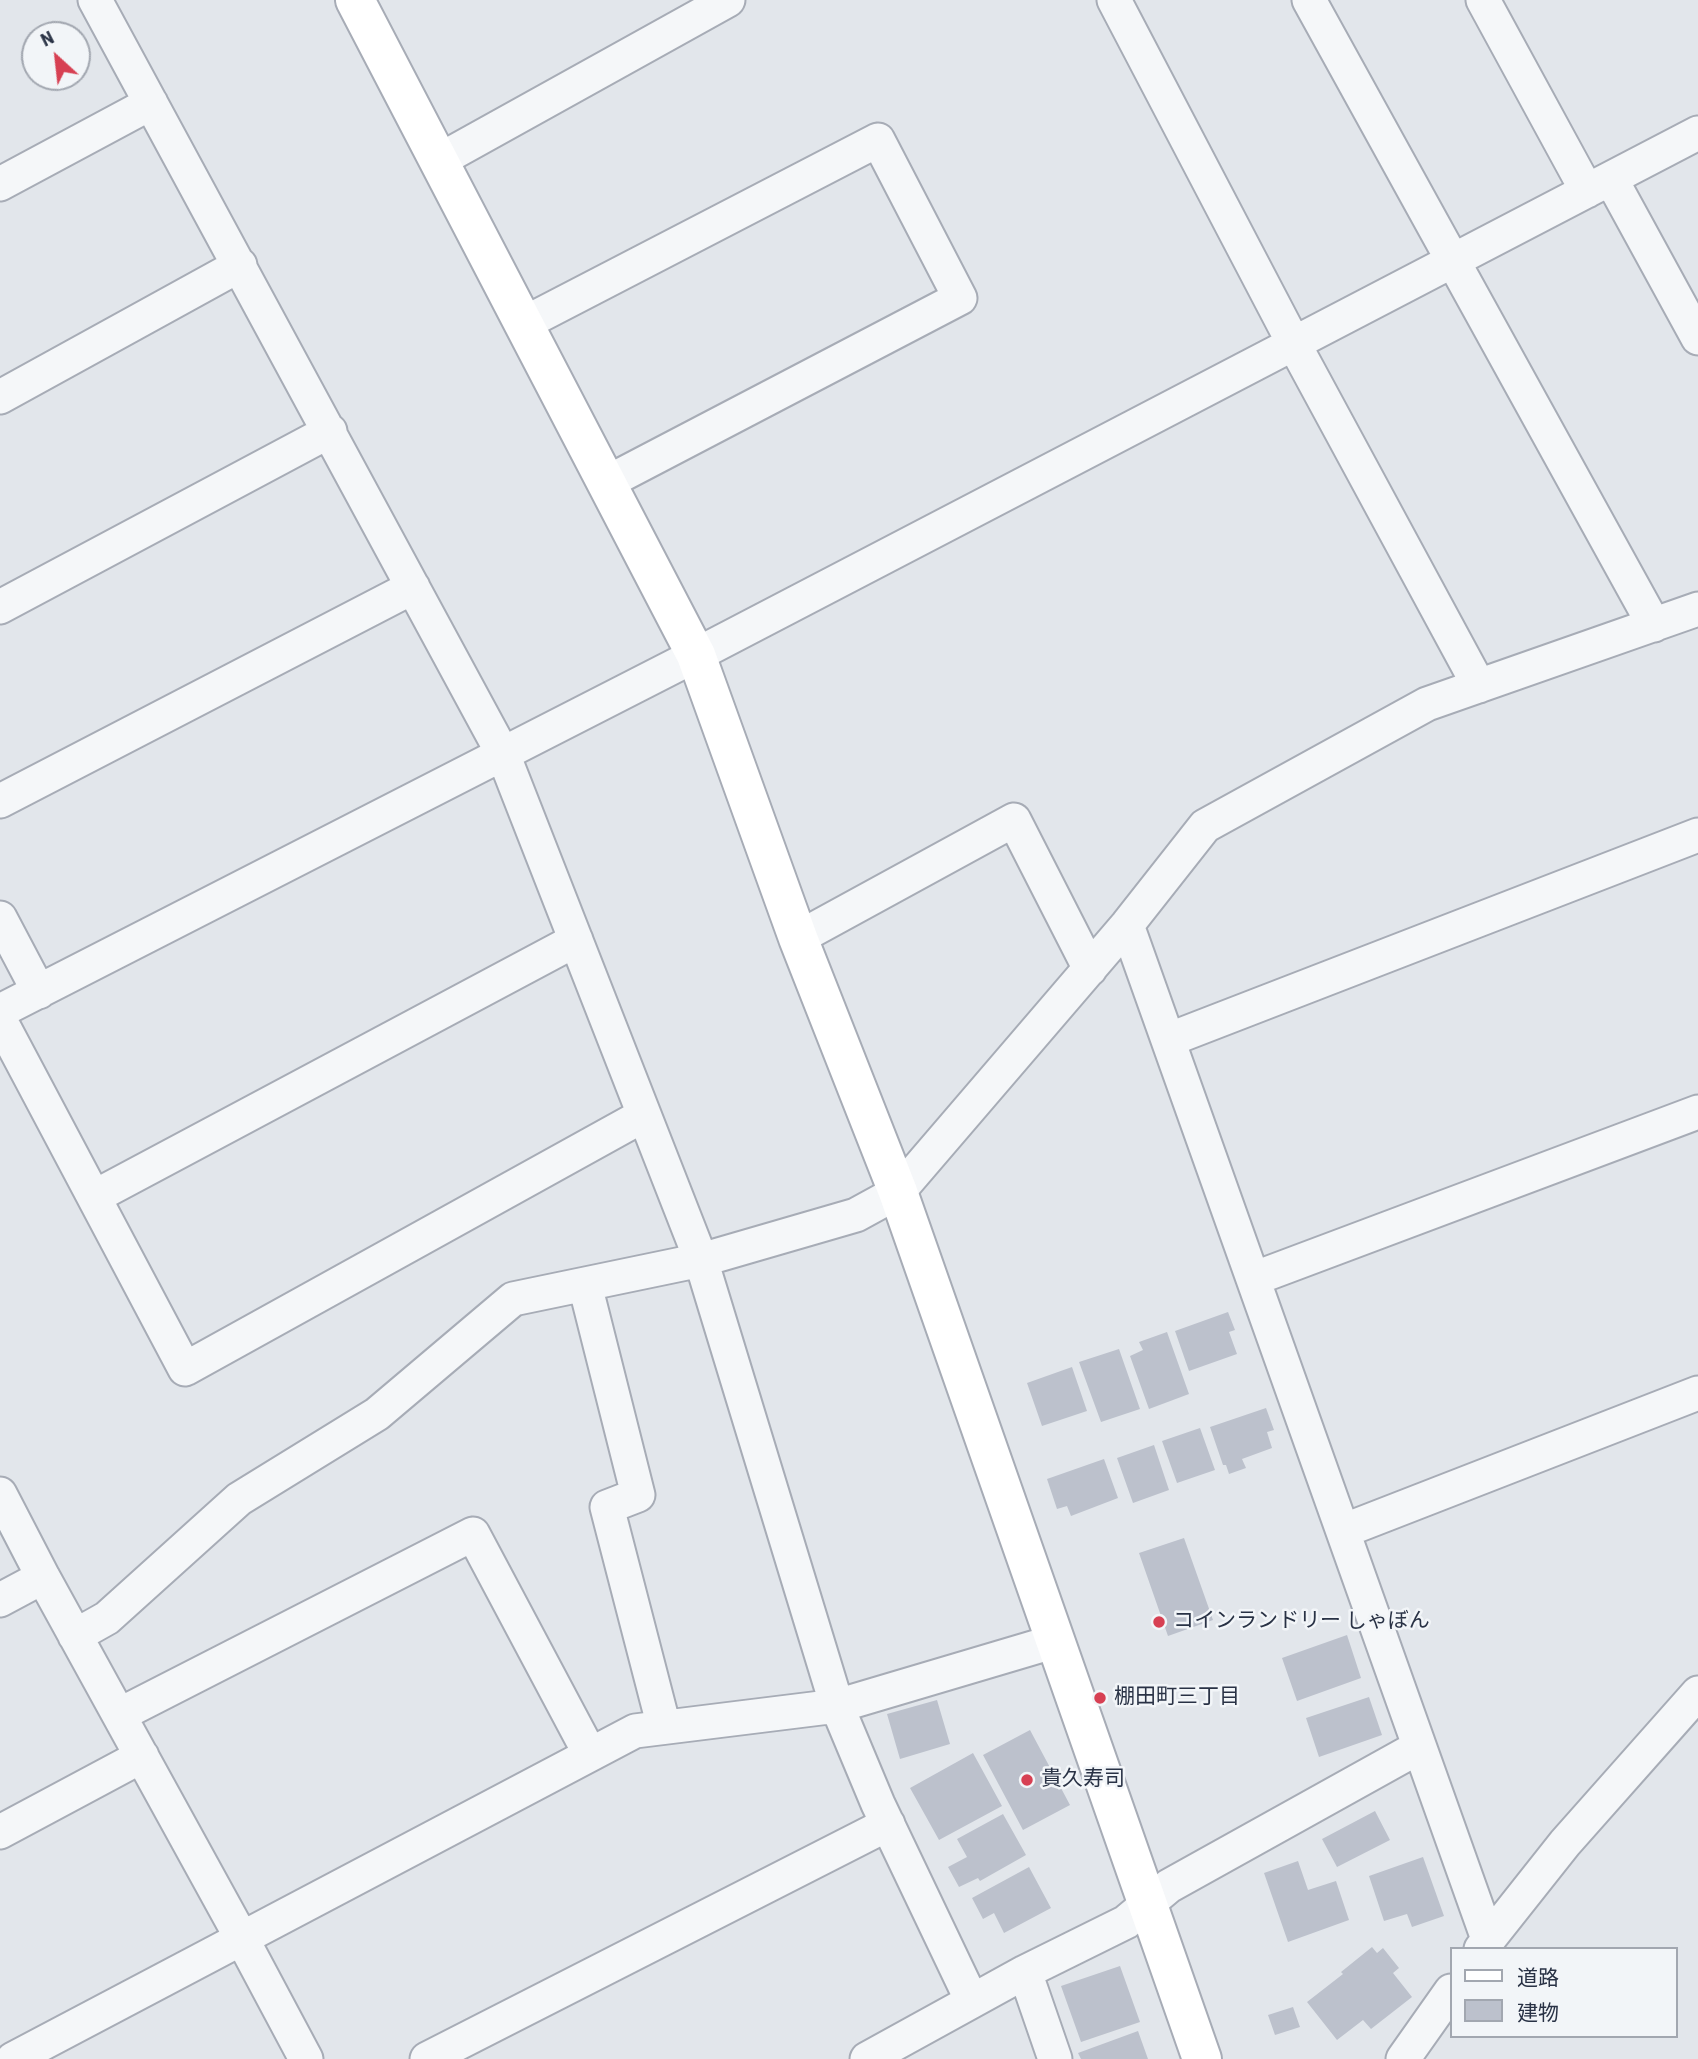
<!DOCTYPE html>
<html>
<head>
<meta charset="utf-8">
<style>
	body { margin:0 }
	#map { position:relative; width:1698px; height:2059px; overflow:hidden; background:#e2e6eb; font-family:"Roboto Condensed","Noto Sans JP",sans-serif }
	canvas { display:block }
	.legend { position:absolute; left:1450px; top:1947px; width:228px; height:91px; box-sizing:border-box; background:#f2f5f8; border:2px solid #a2a7b0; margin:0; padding:9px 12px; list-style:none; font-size:21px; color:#293245 }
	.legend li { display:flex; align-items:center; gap:14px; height:35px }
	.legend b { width:35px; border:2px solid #a2a7b0 }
	.north { position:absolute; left:21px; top:21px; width:70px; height:70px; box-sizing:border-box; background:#f2f5f8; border:2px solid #a2a7b0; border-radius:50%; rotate:333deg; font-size:19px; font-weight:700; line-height:28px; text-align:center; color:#293245 }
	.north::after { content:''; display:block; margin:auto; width:24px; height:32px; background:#d74053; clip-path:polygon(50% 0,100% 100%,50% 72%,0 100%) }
</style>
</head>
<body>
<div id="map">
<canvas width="1698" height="2059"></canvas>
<ul class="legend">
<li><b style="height:9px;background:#fff"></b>道路</li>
<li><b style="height:19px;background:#bcc1cc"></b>建物</li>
</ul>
<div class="north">N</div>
</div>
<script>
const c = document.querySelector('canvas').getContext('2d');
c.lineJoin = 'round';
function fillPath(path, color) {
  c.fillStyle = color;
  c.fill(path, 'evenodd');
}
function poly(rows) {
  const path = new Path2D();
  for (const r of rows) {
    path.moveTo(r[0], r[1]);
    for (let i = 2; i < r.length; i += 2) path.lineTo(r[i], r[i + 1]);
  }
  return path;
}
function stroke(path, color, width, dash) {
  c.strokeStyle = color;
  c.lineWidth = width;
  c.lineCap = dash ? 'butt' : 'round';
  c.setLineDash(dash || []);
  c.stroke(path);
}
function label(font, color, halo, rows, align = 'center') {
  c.font = font + ' "Roboto Condensed","Noto Sans JP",sans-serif';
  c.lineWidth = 5;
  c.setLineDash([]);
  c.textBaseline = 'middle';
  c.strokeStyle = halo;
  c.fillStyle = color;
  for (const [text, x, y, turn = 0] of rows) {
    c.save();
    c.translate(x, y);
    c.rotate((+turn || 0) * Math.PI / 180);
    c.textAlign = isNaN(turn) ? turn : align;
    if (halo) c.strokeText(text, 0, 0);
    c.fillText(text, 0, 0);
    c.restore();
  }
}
fillPath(poly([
	[1228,1312,1235,1330,1229,1332,1237,1354,1189,1371,1175,1331],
	[1167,1332,1189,1394,1149,1409,1130,1356,1143,1350,1139,1342],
	[1119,1349,1140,1409,1101,1422,1079,1362],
	[1072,1367,1087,1411,1042,1426,1027,1383],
	[1266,1408,1274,1430,1267,1432,1272,1448,1242,1459,1246,1468,1229,1474,1226,1465,1223,1465,1210,1427],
	[1200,1428,1215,1470,1177,1483,1162,1441],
	[1154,1445,1169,1490,1133,1503,1117,1458],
	[1104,1459,1118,1498,1071,1516,1067,1506,1057,1509,1047,1479],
	[1184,1538,1213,1620,1168,1636,1139,1553],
	[1347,1635,1361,1678,1297,1701,1282,1658],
	[1369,1697,1382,1735,1319,1757,1306,1718],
	[937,1700,950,1744,900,1759,887,1714],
	[1030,1730,1070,1805,1023,1830,983,1755],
	[973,1753,1002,1806,939,1840,910,1788],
	[1375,1811,1390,1840,1337,1867,1322,1839],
	[1003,1814,1026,1855,980,1881,978,1878,959,1887,948,1867,967,1857,957,1839],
	[1423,1857,1444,1916,1412,1927,1407,1914,1384,1921,1369,1876],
	[1298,1861,1308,1890,1336,1881,1349,1920,1288,1942,1264,1873],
	[1029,1867,1051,1908,1004,1933,994,1913,983,1919,972,1898],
	[1372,1947,1377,1953,1383,1948,1399,1968,1393,1973,1412,1997,1371,2029,1363,2020,1337,2040,1307,2002,1343,1974,1341,1972],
	[1120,1966,1140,2022,1081,2042,1061,1986],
	[1293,2007,1300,2027,1275,2035,1268,2015],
	[1138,2031,1148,2059,1081,2059,1078,2053]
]), '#bcc1cc');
const street = poly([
	[95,0,503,754,701,1260,837,1706,878,1804,972,2001],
	[1114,0,1294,344,1479,686],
	[1309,0,1654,625],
	[1483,0,1587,191],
	[438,161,728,0],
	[1611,179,1698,338],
	[0,184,151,103],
	[523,324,878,140,960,298,606,483],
	[0,397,240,265],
	[0,607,330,431],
	[0,801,413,587],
	[0,918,39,992],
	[1127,925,1488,1939],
	[798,938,1014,820,1090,969],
	[0,1011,696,655,1698,133],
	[0,1020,185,1369,644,1115],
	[1168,1040,1698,835],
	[94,1197,576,940],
	[1253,1279,1698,1112],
	[585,1285,638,1495,607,1507,664,1727],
	[0,1494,43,1577,241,1937,306,2059],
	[1343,1531,1698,1393],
	[0,1600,43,1577],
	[75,1636,107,1618,239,1499,377,1414,513,1299,701,1260,856,1215,898,1192,1127,925,1205,826,1427,704,1698,609],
	[119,1715,473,1534,590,1754],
	[0,1832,142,1756],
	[1481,1949,1565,1843,1698,1693],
	[1025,1972,1055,2059],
	[13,2059,635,1731,837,1706,1056,1641],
	[427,2059,888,1824],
	[867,2059,1025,1972,1126,1922,1169,1886,1419,1747],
	[1403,2059,1451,1991]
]);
const secondary = poly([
	[355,0,696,655,798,938,898,1192,1202,2059]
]);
stroke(street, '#a7acb6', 37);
stroke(secondary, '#a7acb6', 42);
stroke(street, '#f5f7f9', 33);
stroke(secondary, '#fff', 38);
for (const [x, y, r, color] of [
	[1159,1622,7,"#d74053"],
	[1100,1698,7,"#d74053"],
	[1027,1780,7,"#d74053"]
]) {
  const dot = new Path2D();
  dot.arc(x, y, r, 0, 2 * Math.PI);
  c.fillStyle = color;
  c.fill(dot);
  stroke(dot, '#f2f5f8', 2.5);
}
label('21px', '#293245', '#f2f5f8', [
	["コインランドリー しゃぼん",1173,1622],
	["棚田町三丁目",1114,1698],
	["貴久寿司",1041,1780]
], 'left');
</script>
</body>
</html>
